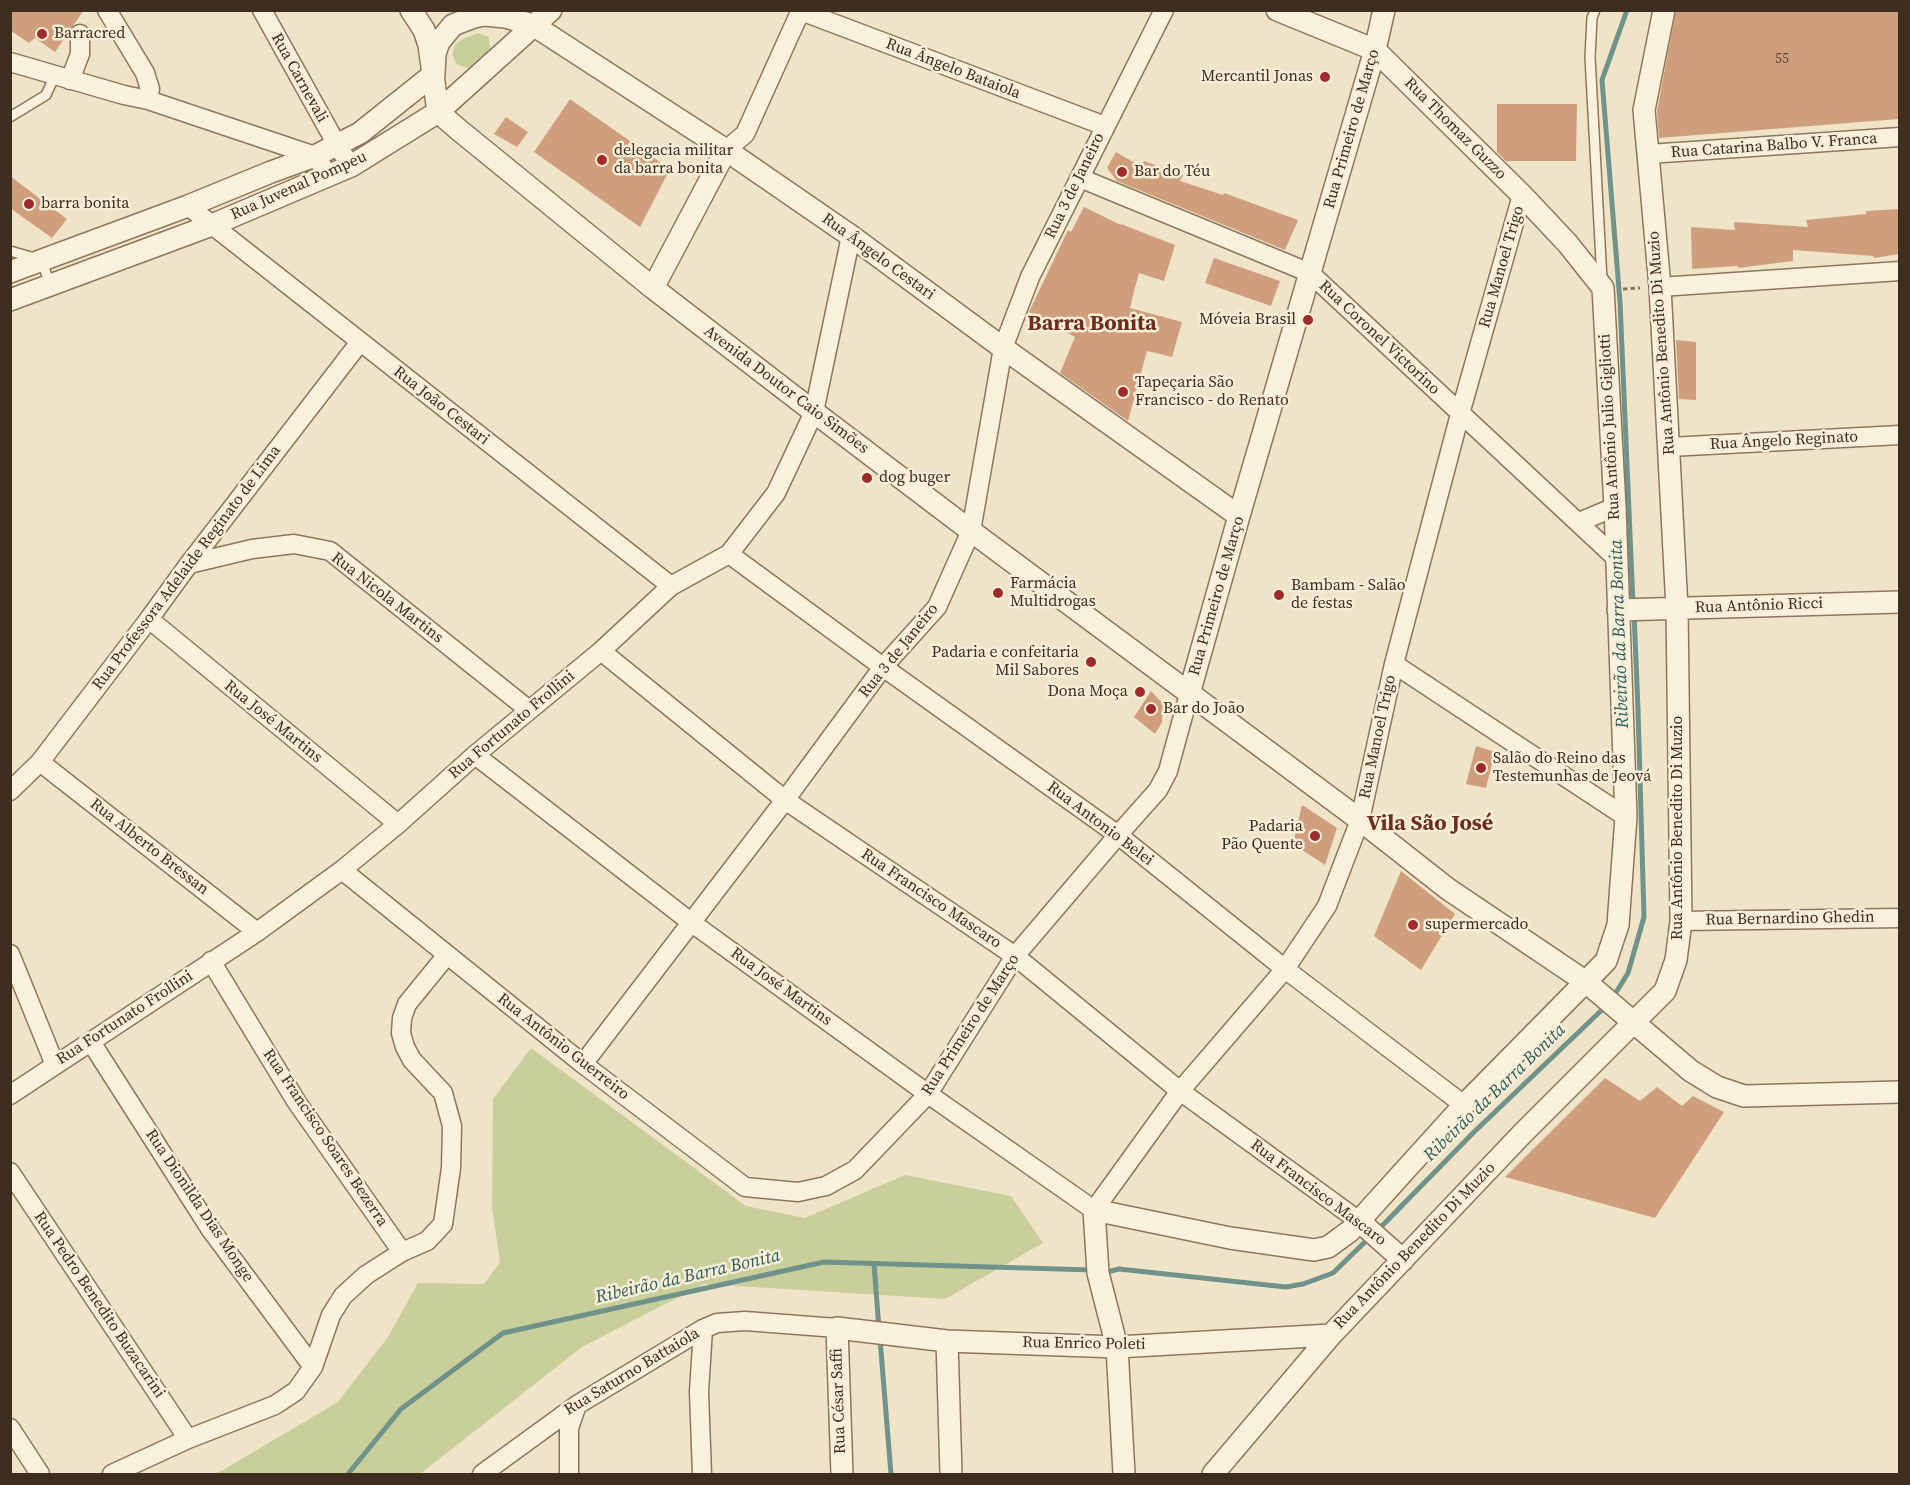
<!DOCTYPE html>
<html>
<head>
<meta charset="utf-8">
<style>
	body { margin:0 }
	#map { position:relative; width:1910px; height:1485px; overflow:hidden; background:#f0e4c8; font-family:"Source Serif 4",serif }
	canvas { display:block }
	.frame { position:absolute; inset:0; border:12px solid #3d2e20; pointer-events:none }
</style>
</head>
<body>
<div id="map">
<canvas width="1910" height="1485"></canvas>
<div class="frame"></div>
</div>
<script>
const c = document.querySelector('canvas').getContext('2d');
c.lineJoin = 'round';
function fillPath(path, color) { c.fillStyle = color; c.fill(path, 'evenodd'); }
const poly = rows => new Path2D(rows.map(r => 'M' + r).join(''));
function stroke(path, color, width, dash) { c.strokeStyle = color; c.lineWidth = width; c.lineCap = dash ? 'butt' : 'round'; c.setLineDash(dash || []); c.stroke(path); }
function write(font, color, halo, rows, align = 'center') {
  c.font = font + ' "Source Serif 4",serif'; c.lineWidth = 5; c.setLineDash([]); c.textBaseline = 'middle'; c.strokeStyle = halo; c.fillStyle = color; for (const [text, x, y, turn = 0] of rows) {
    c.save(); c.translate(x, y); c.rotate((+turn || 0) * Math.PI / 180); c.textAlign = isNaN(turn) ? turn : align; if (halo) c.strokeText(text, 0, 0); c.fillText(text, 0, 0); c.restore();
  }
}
const green = poly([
	[478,33,489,37,490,51,469,68,457,65,452,54,455,45,461,40],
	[531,1048,746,1206,805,1218,905,1175,1011,1196,1043,1243,945,1299,704,1284,582,1347,420,1474,214,1474,223,1470,338,1402,388,1337,418,1283,484,1284,500,1262,492,1207,493,1099]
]);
const stream = poly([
	[1627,10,1602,80,1620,302,1633,604],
	[1612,999,1628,973,1644,917,1638,709,1634,613],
	[1377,1231,1473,1133,1606,1006],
	[874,1264,879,1329],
	[1111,1271,1119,1269,1286,1287,1303,1284,1333,1273,1370,1237],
	[880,1339,891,1474],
	[348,1474,401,1409,503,1333,824,1262,1092,1270]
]);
const building = poly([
	[10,10,84,10,55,52,35,38,29,43,10,30],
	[1676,10,1899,10,1899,119,1659,138,1657,111],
	[570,99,670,169,640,227,534,152],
	[1497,104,1577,104,1576,161,1506,161,1497,152],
	[506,117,528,132,517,147,494,134],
	[1116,152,1142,167,1144,161,1183,175,1180,181,1223,195,1224,193,1298,220,1285,250,1117,181,1107,168],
	[10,176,67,219,52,238,10,208],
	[1084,207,1121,225,1121,224,1175,245,1164,281,1139,273,1134,291,1130,308,1182,322,1172,357,1147,351,1128,421,1060,373,1075,337,1029,312,1068,230,1071,232],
	[1899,209,1899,254,1874,258,1873,256,1793,250,1793,261,1738,268,1738,266,1692,269,1691,227,1735,230,1734,222,1808,227,1806,220,1866,214,1866,211],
	[1214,258,1280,281,1271,306,1205,283],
	[1676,340,1696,342,1696,400,1679,399],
	[1151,691,1163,704,1162,722,1155,734,1134,717],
	[1476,746,1495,752,1486,788,1466,784],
	[1302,805,1337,828,1325,865,1293,844],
	[1401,871,1455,914,1421,970,1374,936],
	[1605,1078,1640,1101,1657,1087,1682,1106,1693,1096,1724,1112,1655,1218,1505,1177]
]);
const path = poly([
	[1623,289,1640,288]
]);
const service = poly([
	[1595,10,1592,18,1590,57,1602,280],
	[10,117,46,95,55,75],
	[10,251,42,260,50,286]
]);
const minor = poly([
	[107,10,145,73,150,89,148,100],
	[262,10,337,145,351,166],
	[801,11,1105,126],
	[10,62,124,95,148,100,315,156,329,176],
	[70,80,80,54,80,34],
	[726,150,745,134,801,10],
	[1648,154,1900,137],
	[1080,178,1310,273,1616,558],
	[188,206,671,586],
	[1660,287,1900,271],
	[1669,447,1900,435],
	[1579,522,1615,507],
	[729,554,883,667,1118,835,1285,969,1464,1105],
	[189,564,252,549,294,544,330,551,529,710],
	[149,619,398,824],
	[601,651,785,800,1015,956,1180,1091,1359,1221],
	[1394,664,1626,817],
	[475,755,692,923,928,1094,1094,1210,1180,1091,1285,969,1327,906,1360,820,1394,664,1460,414,1522,195],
	[40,762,257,932],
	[10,791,40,762,149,619,189,564,360,342],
	[342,870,583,1064,745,1187,798,1192,826,1186,855,1170,928,1094,1015,956,1118,835,1158,790,1168,771,1189,694],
	[1681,921,1900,918],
	[10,954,55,1065],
	[211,961,296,1101,402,1252],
	[91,1042,211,1230,313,1367],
	[583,1064,785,800,883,667,937,607,971,531,1003,348,1030,277,1164,10],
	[10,1095,257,932,342,870,398,824,475,755,601,651,671,586,729,554,776,493,814,412,851,236],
	[10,1172,188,1439],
	[10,1428,40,1474],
	[112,1474,188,1439,275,1405,296,1391,313,1367,331,1315,343,1296,366,1275,402,1252,427,1241,443,1224,451,1168,452,1126,443,1093,412,1060,405,1047,401,1033,402,1018,407,1004,447,955],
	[482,1474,577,1405,703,1329,717,1323,745,1321,837,1328],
	[569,1474,569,1428,577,1405],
	[702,1474,699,1392,703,1329]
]);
const tertiary = poly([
	[411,10,424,30,429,45,438,112,459,130,653,288,814,412,971,531,1360,820,1448,889,1586,982,1691,1071,1717,1087,1744,1096,1900,1092],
	[495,10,505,17,533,25,726,150,851,236,1003,348,1239,516],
	[10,272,188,206,271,172,315,156,360,133,434,74,435,54,439,42,453,25,474,17,485,15,505,17,509,15],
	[653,288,726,150],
	[10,300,212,225,351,166,438,112,551,10],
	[1618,610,1900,602],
	[1189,694,1239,516,1375,50,1384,10],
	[1359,1221,1403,1260],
	[947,1341,951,1474],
	[842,1474,837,1328,947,1341,1117,1347,1331,1335],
	[1124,1474,1117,1347,1098,1273,1094,1210,1230,1238,1314,1250,1328,1247,1350,1231,1464,1105,1606,961,1618,925,1626,817,1615,507,1603,288,1568,244,1522,195,1375,50,1277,10],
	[1213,1474,1331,1335,1522,1134,1665,991,1676,960,1681,921,1677,608,1660,287,1644,110,1664,10]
]);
const markers = [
	[42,34,6,"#9e2a2b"],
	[1325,77,6,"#9e2a2b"],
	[602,160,6,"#9e2a2b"],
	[1122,172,6,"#9e2a2b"],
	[29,204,6,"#9e2a2b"],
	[1308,320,6,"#9e2a2b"],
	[1123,392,6,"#9e2a2b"],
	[867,478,6,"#9e2a2b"],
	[998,593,6,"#9e2a2b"],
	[1279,595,6,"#9e2a2b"],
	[1091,662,6,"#9e2a2b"],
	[1140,692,6,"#9e2a2b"],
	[1151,709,6,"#9e2a2b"],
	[1481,768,6,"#9e2a2b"],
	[1315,836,6,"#9e2a2b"],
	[1413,925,6,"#9e2a2b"]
];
const numberNames = [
	["55",1782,59]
];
const poiNames = [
	["Barracred",54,34],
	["Mercantil Jonas",1313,77,"right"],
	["delegacia militar",614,151],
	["da barra bonita",614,169],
	["Bar do Téu",1134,172],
	["barra bonita",41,204],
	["Móveia Brasil",1296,320,"right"],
	["Tapeçaria São",1135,383],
	["Francisco - do Renato",1135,401],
	["dog buger",879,478],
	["Farmácia",1010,584],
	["Multidrogas",1010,602],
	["Bambam - Salão",1291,586],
	["de festas",1291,604],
	["Padaria e confeitaria",1079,653,"right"],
	["Mil Sabores",1079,671,"right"],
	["Dona Moça",1128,692,"right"],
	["Bar do João",1163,709],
	["Salão do Reino das",1493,759],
	["Testemunhas de Jeová",1493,777],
	["Padaria",1303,827,"right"],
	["Pão Quente",1303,845,"right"],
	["supermercado",1425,925]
];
const streetNames = [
	["Rua Ângelo Bataiola",953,69,21],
	["Rua Carnevali",299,78,61],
	["Rua Primeiro de Março",1352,129,-74],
	["Rua Thomaz Guzzo",1455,129,45],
	["Rua Catarina Balbo V. Franca",1774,146,-4],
	["Rua Juvenal Pompeu",299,186,-24],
	["Rua 3 de Janeiro",1075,186,-64],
	["Rua Ângelo Cestari",878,257,36],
	["Rua Manoel Trigo",1502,267,-74],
	["Rua Coronel Victorino",1379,338,43],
	["Rua Antônio Benedito Di Muzio",1662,343,-94],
	["Avenida Doutor Caio Simões",786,390,37],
	["Rua João Cestari",441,406,38],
	["Rua Antônio Julio Gigliotti",1610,427,-93],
	["Rua Ângelo Reginato",1784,441,-3],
	["Rua Professora Adelaide Reginato de Lima",187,568,-53],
	["Rua Primeiro de Março",1217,596,-74],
	["Rua Nicola Martins",387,598,38],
	["Rua Antônio Ricci",1759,606,-2],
	["Rua 3 de Janeiro",899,651,-51],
	["Rua José Martins",273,722,39],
	["Rua Fortunato Frollini",512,725,-40],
	["Rua Manoel Trigo",1378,737,-78],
	["Rua Antonio Belei",1100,824,37],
	["Rua Antônio Benedito Di Muzio",1678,828,-90],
	["Rua Alberto Bressan",149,847,38],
	["Rua Francisco Mascaro",931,899,34],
	["Rua Bernardino Ghedin",1790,919,-1],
	["Rua José Martins",781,987,36],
	["Rua Fortunato Frollini",125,1018,-33],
	["Rua Primeiro de Março",971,1025,-57],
	["Rua Antônio Guerreiro",563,1047,38],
	["Rua Francisco Soares Bezerra",325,1138,56],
	["Rua Francisco Mascaro",1318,1193,37],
	["Rua Dionilda Dias Monge",199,1206,56],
	["Rua Antônio Benedito Di Muzio",1415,1246,-46],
	["Rua Pedro Benedito Buzacarini",99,1305,56],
	["Rua Enrico Poleti",1084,1344,1],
	["Rua Saturno Battaiola",632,1372,-31],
	["Rua César Saffi",839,1401,-92]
];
const waterNames = [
	["Ribeirão da Barra Bonita",1620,634,-92],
	["Ribeirão da Barra Bonita",1495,1093,-44],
	["Ribeirão da Barra Bonita",688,1277,-13]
];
const districtNames = [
	["Barra Bonita",1092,324],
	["Vila São José",1430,824]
];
fillPath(green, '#c9cf9b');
stroke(stream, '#6f938a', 5);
fillPath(building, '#cf9f7d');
stroke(service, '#8d765c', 12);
stroke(minor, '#8d765c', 21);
stroke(tertiary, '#8d765c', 24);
stroke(path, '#8d765c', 3, [4.5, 3]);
stroke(service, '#faf1dc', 9);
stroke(minor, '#faf1dc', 18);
stroke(tertiary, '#faf1dc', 21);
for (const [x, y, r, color] of markers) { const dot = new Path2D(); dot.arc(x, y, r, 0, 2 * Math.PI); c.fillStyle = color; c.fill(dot); stroke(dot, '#f7eed8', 2); }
write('14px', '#624a37', null, numberNames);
write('16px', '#3d2e20', '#f7eed8', poiNames, 'left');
write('16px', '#3d2e20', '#f7eed8', streetNames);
write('italic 18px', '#2f5d5a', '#f7eed8', waterNames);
write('bold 22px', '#6b2e1e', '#f7eed8', districtNames);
</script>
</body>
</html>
